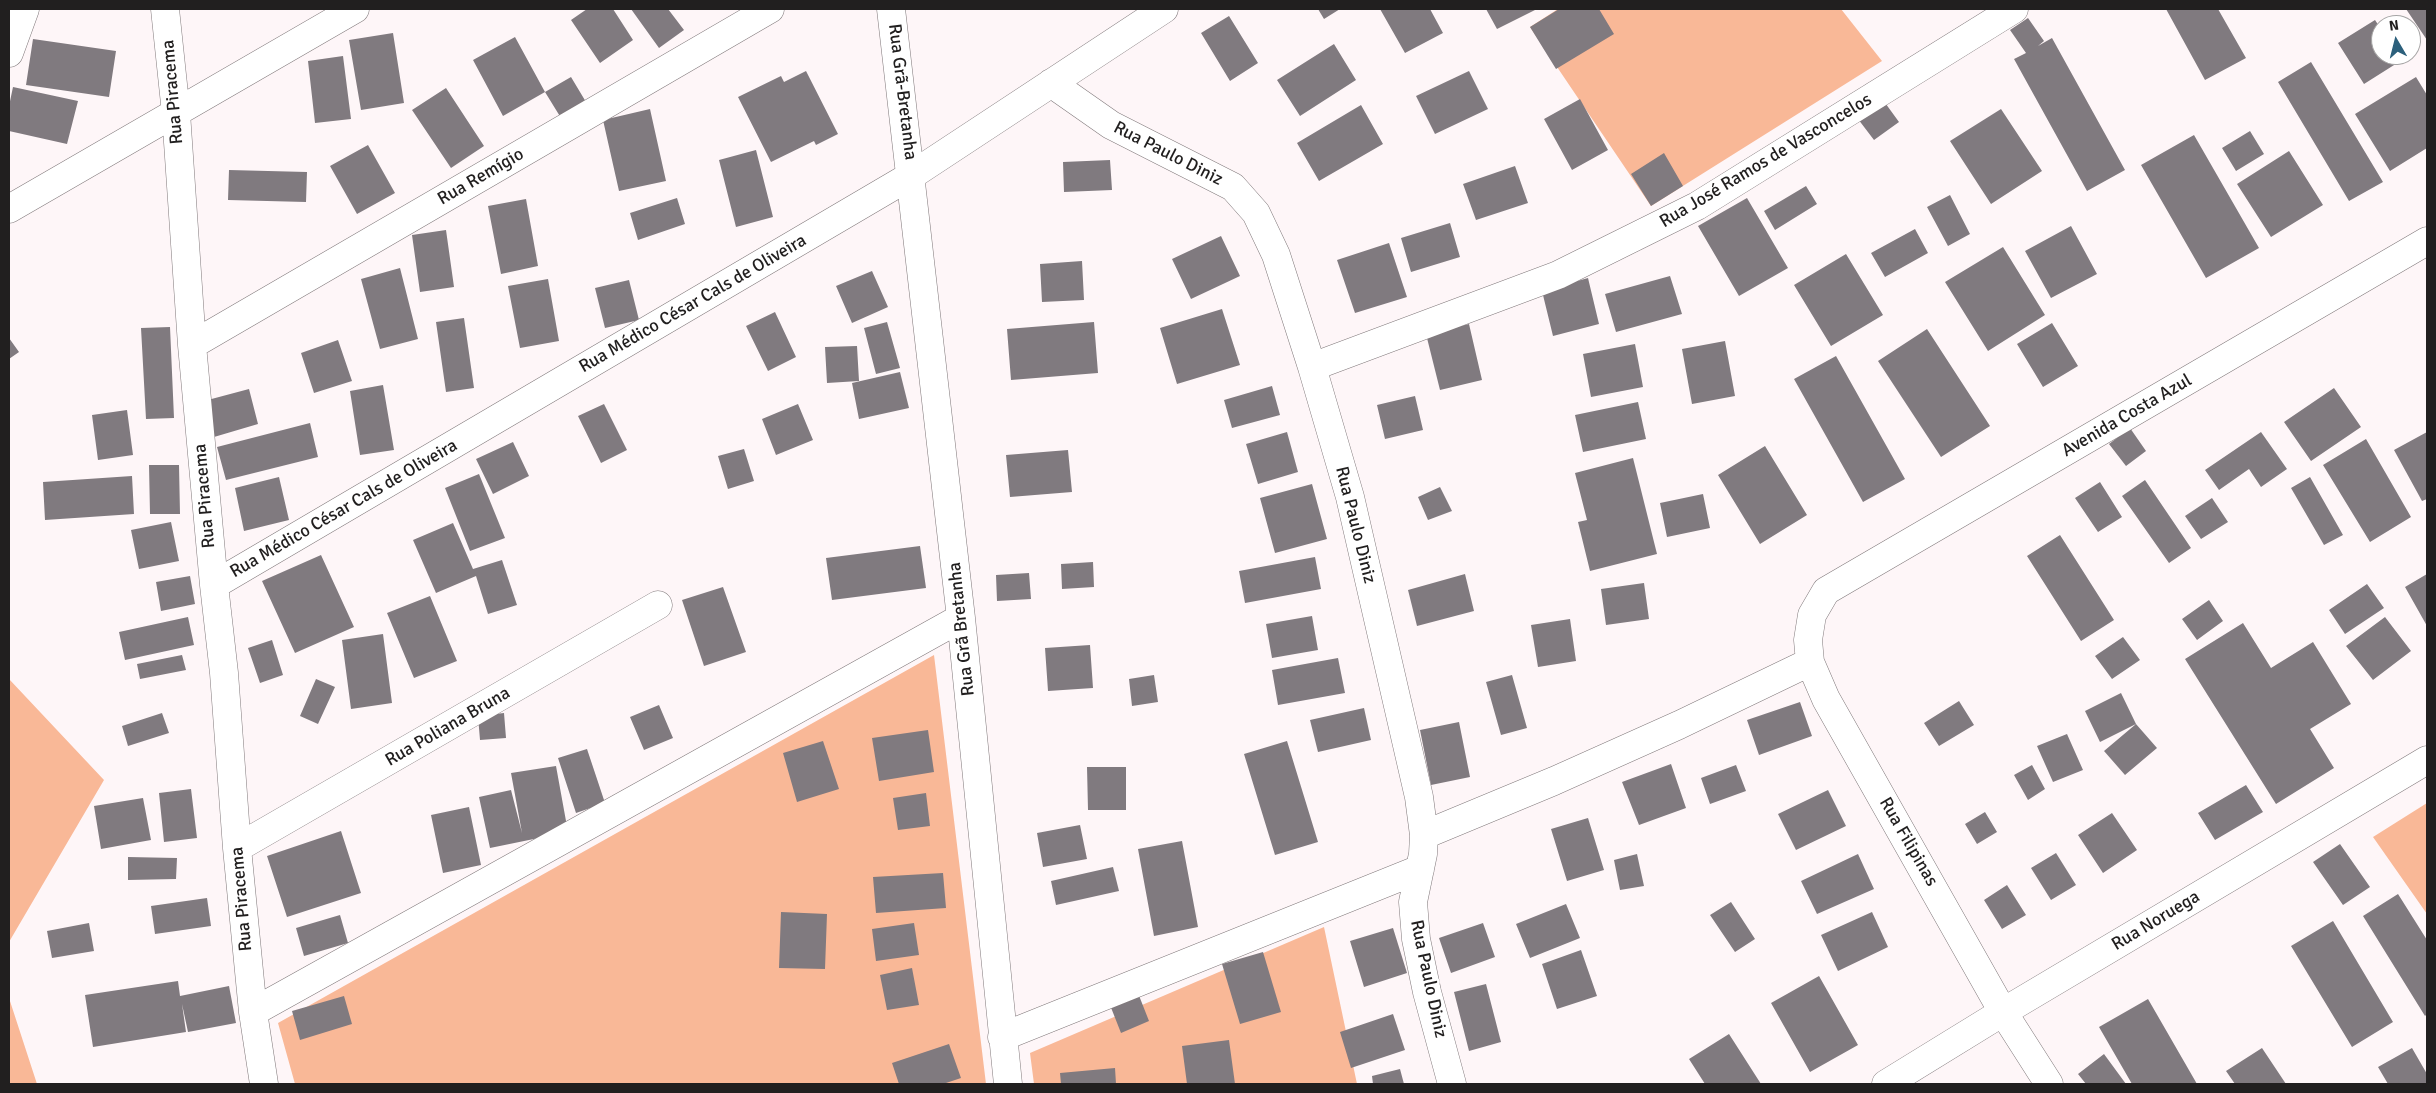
<!DOCTYPE html>
<html>
<head>
<meta charset="utf-8">
<style>
	body { margin:0 }
	#map { position:relative; width:2436px; height:1093px; overflow:hidden; background:#fef6f8; font-family:Signika,sans-serif }
	canvas { display:block }
	.frame { position:absolute; inset:0; border:10px solid #211f1f; pointer-events:none }
	.north { position:absolute; left:2371px; top:15px; width:50px; height:50px; box-sizing:border-box; background:#fff; border:1px solid #a6a5a5; border-radius:50%; rotate:352deg; font-size:14px; font-weight:700; line-height:20px; text-align:center; color:#211f1f }
	.north::after { content:''; display:block; margin:auto; width:18px; height:22px; background:#2c607c; clip-path:polygon(50% 0,100% 100%,50% 72%,0 100%) }
</style>
</head>
<body>
<div id="map">
<canvas width="2436" height="1093"></canvas>
<div class="frame"></div>
<div class="north">N</div>
</div>
<script>
const c = document.querySelector('canvas').getContext('2d');
c.lineJoin = 'round';
function fillPath(path, color) { c.fillStyle = color; c.fill(path, 'evenodd'); }
const poly = rows => new Path2D(rows.map(r => 'M' + r).join(''));
function stroke(path, color, width, dash) { c.strokeStyle = color; c.lineWidth = width; c.lineCap = dash ? 'butt' : 'round'; c.setLineDash(dash || []); c.stroke(path); }
function write(font, color, halo, rows, align = 'center') {
  c.font = font + ' Signika,sans-serif'; c.lineWidth = 5; c.setLineDash([]); c.textBaseline = 'middle'; c.strokeStyle = halo; c.fillStyle = color; for (const [text, x, y, turn = 0] of rows) {
    c.save(); c.translate(x, y); c.rotate((+turn || 0) * Math.PI / 180); c.textAlign = isNaN(turn) ? turn : align; if (halo) c.strokeText(text, 0, 0); c.fillText(text, 0, 0); c.restore();
  }
}
const green = poly([
	[1558,9,1841,9,1882,61,1651,206,1530,27],
	[934,655,986,1084,295,1084,278,1023],
	[9,679,104,780,9,942],
	[2427,803,2427,914,2373,837],
	[1324,927,1357,1084,1034,1084,1030,1053],
	[9,998,37,1084,9,1084]
]);
const building = poly([
	[587,9,613,9,633,40,600,63,571,20],
	[631,9,668,9,684,30,659,48],
	[1318,9,1340,9,1324,19],
	[1380,9,1430,9,1443,33,1405,53],
	[1486,9,1537,9,1497,29],
	[1559,9,1599,9,1614,34,1556,69,1530,27],
	[2166,9,2218,9,2246,58,2205,80],
	[2406,9,2427,9,2427,40],
	[1229,16,1258,63,1230,81,1201,33],
	[2028,18,2044,41,2038,46,2052,38,2125,170,2087,191,2014,59,2026,53,2010,30],
	[2375,20,2381,29,2381,55,2398,55,2402,60,2364,84,2338,43],
	[393,33,404,103,361,110,349,40],
	[515,37,545,92,503,116,473,60],
	[33,39,116,51,109,97,26,85],
	[1334,44,1356,80,1300,116,1277,80],
	[343,56,351,119,315,123,308,61],
	[2311,62,2383,182,2349,201,2278,82],
	[806,71,838,134,816,145,814,141,771,162,738,97,781,76,784,82],
	[1469,71,1488,109,1435,134,1416,96],
	[571,77,586,102,561,118,545,92],
	[2416,77,2427,95,2427,148,2390,171,2355,114],
	[13,87,78,101,67,144,9,131,9,106],
	[446,88,484,146,451,168,412,110],
	[1580,99,1608,150,1572,170,1544,119],
	[1883,100,1899,122,1874,140,1858,119],
	[1361,105,1383,144,1319,181,1297,143],
	[650,109,666,181,619,191,603,120],
	[2001,109,2042,171,1991,204,1950,141],
	[2250,131,2264,154,2236,171,2222,148],
	[2194,135,2259,248,2206,278,2141,165],
	[368,145,395,193,357,214,330,166],
	[756,150,773,217,736,227,719,160],
	[2289,151,2323,205,2271,237,2237,184],
	[1664,153,1683,186,1651,206,1631,174],
	[1110,160,1112,190,1064,192,1063,162],
	[1515,166,1528,203,1476,220,1463,184],
	[229,170,307,172,306,202,228,200],
	[1806,186,1817,204,1775,230,1764,211],
	[1950,195,1970,234,1948,246,1927,207],
	[677,198,685,224,638,240,630,213],
	[1747,198,1788,268,1739,296,1698,226],
	[526,199,538,266,501,274,488,206],
	[1450,223,1460,257,1411,272,1401,238],
	[2071,226,2097,274,2051,298,2025,251],
	[1915,229,1928,253,1885,277,1871,253],
	[446,230,454,287,420,292,412,235],
	[1221,236,1240,276,1191,299,1172,259],
	[1389,243,1407,297,1355,313,1337,260],
	[2003,247,2045,315,1988,351,1945,282],
	[1846,254,1883,315,1831,346,1794,285],
	[1082,261,1084,300,1042,302,1040,264],
	[400,268,418,339,380,349,361,279],
	[872,271,888,307,852,323,836,286],
	[1670,276,1682,314,1616,332,1605,294],
	[1588,278,1599,324,1553,336,1542,291],
	[548,279,559,341,520,348,508,286],
	[629,280,639,320,605,328,595,288],
	[1222,309,1240,365,1177,384,1160,328],
	[775,312,796,357,768,371,746,326],
	[464,318,474,388,446,392,436,322],
	[887,322,900,368,876,374,864,328],
	[1094,322,1098,373,1011,380,1007,329],
	[2052,323,2078,366,2043,387,2017,344],
	[1469,324,1482,380,1440,390,1426,334],
	[170,327,174,418,146,419,141,328],
	[1927,329,1990,426,1941,457,1878,361],
	[9,338,19,352,9,359],
	[338,340,352,381,314,393,301,353],
	[1725,341,1735,396,1692,404,1682,349],
	[1635,344,1643,387,1591,397,1583,354],
	[857,346,859,381,827,383,825,347],
	[1836,356,1905,479,1863,502,1794,379],
	[900,372,909,408,859,419,852,383],
	[383,385,394,450,360,455,350,391],
	[1272,386,1280,415,1232,428,1224,400],
	[2334,388,2361,427,2311,461,2284,422],
	[249,389,258,424,214,437,204,401],
	[1415,396,1423,430,1385,439,1377,405],
	[1638,402,1646,439,1583,452,1575,415],
	[604,404,627,450,601,463,578,416],
	[798,404,813,440,776,455,762,419],
	[127,410,133,455,98,460,92,415],
	[310,423,318,457,226,480,217,447],
	[2130,428,2146,451,2126,466,2109,444],
	[1287,432,1298,472,1258,484,1246,444],
	[2261,432,2287,469,2261,487,2249,469,2219,490,2205,470],
	[2427,432,2427,499,2422,501,2394,450],
	[2366,439,2411,517,2370,542,2323,465],
	[513,442,529,476,493,494,476,459],
	[1765,446,1807,515,1760,544,1718,475],
	[744,449,754,481,728,489,718,456],
	[1068,450,1072,492,1010,497,1006,455],
	[1633,458,1657,554,1590,571,1578,522,1587,520,1575,473],
	[149,465,179,465,180,514,150,514],
	[479,474,505,538,470,551,445,488],
	[132,476,134,514,45,520,43,482],
	[279,477,289,520,244,531,235,488],
	[2310,477,2343,535,2324,545,2291,488],
	[2145,480,2191,548,2169,563,2122,496],
	[2100,482,2122,517,2098,532,2075,498],
	[1312,484,1327,539,1275,553,1260,498],
	[1440,487,1452,511,1428,520,1418,497],
	[1703,494,1710,528,1667,537,1660,503],
	[2212,498,2228,522,2201,539,2185,516],
	[171,522,179,561,139,569,131,530],
	[453,523,473,569,502,560,517,605,488,614,476,576,436,593,413,540],
	[2060,535,2114,620,2081,641,2027,556],
	[920,546,926,588,832,600,826,558],
	[321,555,354,627,295,653,262,581],
	[1315,557,1321,589,1245,603,1239,571],
	[1093,562,1094,587,1062,589,1061,564],
	[1029,573,1031,599,997,601,996,575],
	[1465,574,1474,611,1417,626,1408,590],
	[2427,574,2427,626,2405,587],
	[190,576,195,604,161,611,156,582],
	[1644,583,1649,619,1606,625,1601,589],
	[2367,584,2384,608,2345,634,2329,610],
	[723,587,746,652,704,666,682,600],
	[430,596,457,661,414,678,387,613],
	[2209,600,2223,621,2197,640,2182,619],
	[1312,616,1318,650,1272,658,1266,624],
	[188,617,194,645,125,660,119,632],
	[2385,617,2411,651,2373,680,2346,646],
	[1570,619,1576,661,1538,667,1531,625],
	[2243,623,2271,668,2313,642,2351,704,2310,729,2334,768,2276,804,2185,659],
	[383,634,392,703,351,709,342,640],
	[2123,637,2140,660,2112,679,2095,656],
	[272,640,283,675,260,683,248,648],
	[1090,645,1093,688,1048,691,1045,648],
	[182,655,186,670,140,679,137,664],
	[1338,658,1345,693,1278,705,1272,670],
	[1154,675,1158,702,1132,706,1129,679],
	[1512,675,1527,728,1501,735,1486,682],
	[316,679,335,687,318,724,300,716],
	[2121,693,2136,724,2100,742,2085,711],
	[1959,701,1974,725,1939,746,1924,723],
	[1800,702,1812,736,1759,755,1747,720],
	[659,705,673,738,644,750,630,717],
	[1364,708,1371,740,1318,752,1310,720],
	[162,713,169,733,128,746,122,726],
	[504,713,506,738,480,740,478,716],
	[1459,722,1470,777,1431,785,1420,730],
	[2136,724,2157,748,2125,775,2104,751],
	[928,730,934,772,879,781,872,738],
	[2067,734,2083,770,2053,782,2037,746],
	[823,741,839,789,797,802,783,753],
	[1287,741,1318,842,1275,855,1244,754],
	[587,749,605,803,576,813,558,758],
	[1671,764,1686,808,1639,825,1622,782],
	[1736,765,1746,791,1710,804,1701,778],
	[2032,765,2045,789,2028,800,2014,775],
	[556,766,568,832,490,848,479,797,511,790,522,833,511,773],
	[1087,767,1126,767,1126,810,1088,810],
	[2246,785,2263,812,2215,840,2198,813],
	[191,789,197,838,164,842,159,793],
	[1828,790,1846,826,1796,850,1778,814],
	[926,793,930,826,898,830,893,798],
	[143,798,151,840,101,849,94,806],
	[469,807,481,865,443,873,431,815],
	[1985,812,1997,832,1977,844,1965,824],
	[2112,813,2137,850,2103,873,2078,835],
	[1588,818,1604,870,1567,881,1551,829],
	[1080,825,1087,859,1043,867,1037,833],
	[341,831,361,893,287,917,267,856],
	[1182,841,1198,927,1154,936,1138,849],
	[2340,844,2370,887,2343,905,2313,862],
	[2056,853,2076,885,2051,900,2031,868],
	[1637,854,1644,886,1620,890,1614,860],
	[1858,854,1874,889,1817,914,1801,881],
	[128,857,177,858,176,879,128,880],
	[1113,867,1119,891,1056,905,1051,881],
	[943,873,946,908,876,913,873,877],
	[2007,885,2026,915,2002,929,1984,900],
	[2398,894,2427,940,2427,1014,2425,1016,2363,916],
	[207,898,211,926,155,934,151,906],
	[1731,902,1755,939,1735,952,1710,915],
	[1566,904,1580,938,1530,958,1516,924],
	[781,912,827,914,825,969,779,968],
	[1872,912,1888,947,1838,971,1821,935],
	[340,915,348,943,304,956,296,928],
	[2333,921,2393,1022,2352,1047,2291,946],
	[89,923,94,951,52,958,47,931],
	[914,923,919,955,876,961,872,929],
	[1483,923,1495,957,1451,973,1439,938],
	[1393,928,1407,973,1364,987,1350,941],
	[1581,950,1597,996,1557,1009,1542,964],
	[1263,952,1281,1012,1240,1024,1222,964],
	[912,968,919,1005,887,1010,880,975],
	[1819,976,1858,1045,1810,1072,1771,1003],
	[178,981,180,996,229,986,236,1023,188,1032,182,1004,186,1032,93,1047,85,995],
	[1486,984,1501,1042,1469,1051,1454,992],
	[1138,993,1149,1021,1121,1033,1110,1005],
	[344,996,352,1024,300,1040,292,1011],
	[2148,999,2197,1084,2132,1084,2099,1027],
	[1393,1014,1405,1050,1351,1068,1340,1032],
	[1729,1034,1761,1084,1705,1084,1689,1059],
	[1229,1040,1235,1084,1187,1084,1182,1046],
	[949,1044,961,1078,943,1084,899,1084,892,1063],
	[2262,1048,2286,1084,2235,1084,2226,1071],
	[2412,1048,2427,1074,2427,1084,2388,1084,2378,1067],
	[2104,1054,2126,1084,2086,1084,2078,1074],
	[1115,1068,1116,1084,1061,1084,1060,1073],
	[1400,1069,1404,1084,1373,1084,1372,1076]
]);
const street = poly([
	[165,9,176,113,192,345,214,585,224,673,237,848,253,1012,264,1084],
	[891,9,961,618,1008,1084],
	[9,53,25,9],
	[1051,83,1111,125,1233,187,1256,213,1276,255,1312,367,1350,497,1419,797,1424,835,1423,854,1413,902,1416,939,1427,992,1452,1084],
	[9,209,355,9],
	[192,345,770,9],
	[1312,367,1558,275,1697,206,2014,9],
	[214,585,912,175,1164,9],
	[1424,835,1554,781,1679,725,1810,662],
	[237,848,658,605],
	[253,1012,961,618],
	[1002,1037,1420,869],
	[1886,1084,2003,1012,2427,760],
	[2049,1084,2003,1012,1826,699,1810,662,1808,640,1812,615,1826,591,2427,241]
]);
const streetNames = [
	["Rua Piracema",173,92,-95],
	["Rua Grã-Bretanha",902,92,83],
	["Rua Paulo Diniz",1168,154,27],
	["Rua José Ramos de Vasconcelos",1766,161,-31],
	["Rua Remígio",481,177,-30],
	["Rua Médico César Cals de Oliveira",693,304,-30],
	["Avenida Costa Azul",2127,416,-30],
	["Rua Piracema",205,496,-95],
	["Rua Médico César Cals de Oliveira",344,509,-30],
	["Rua Paulo Diniz",1355,525,76],
	["Rua Grã Bretanha",962,629,-96],
	["Rua Poliana Bruna",448,727,-30],
	["Rua Filipinas",1908,842,60],
	["Rua Piracema",242,899,-95],
	["Rua Noruega",2156,921,-31],
	["Rua Paulo Diniz",1428,979,78]
];
fillPath(green, '#f9b897');
fillPath(building, '#807a7f');
stroke(street, '#80797b', 29);
stroke(street, '#fff', 28);
write('18px', '#211f1f', '#fff', streetNames);
</script>
</body>
</html>
